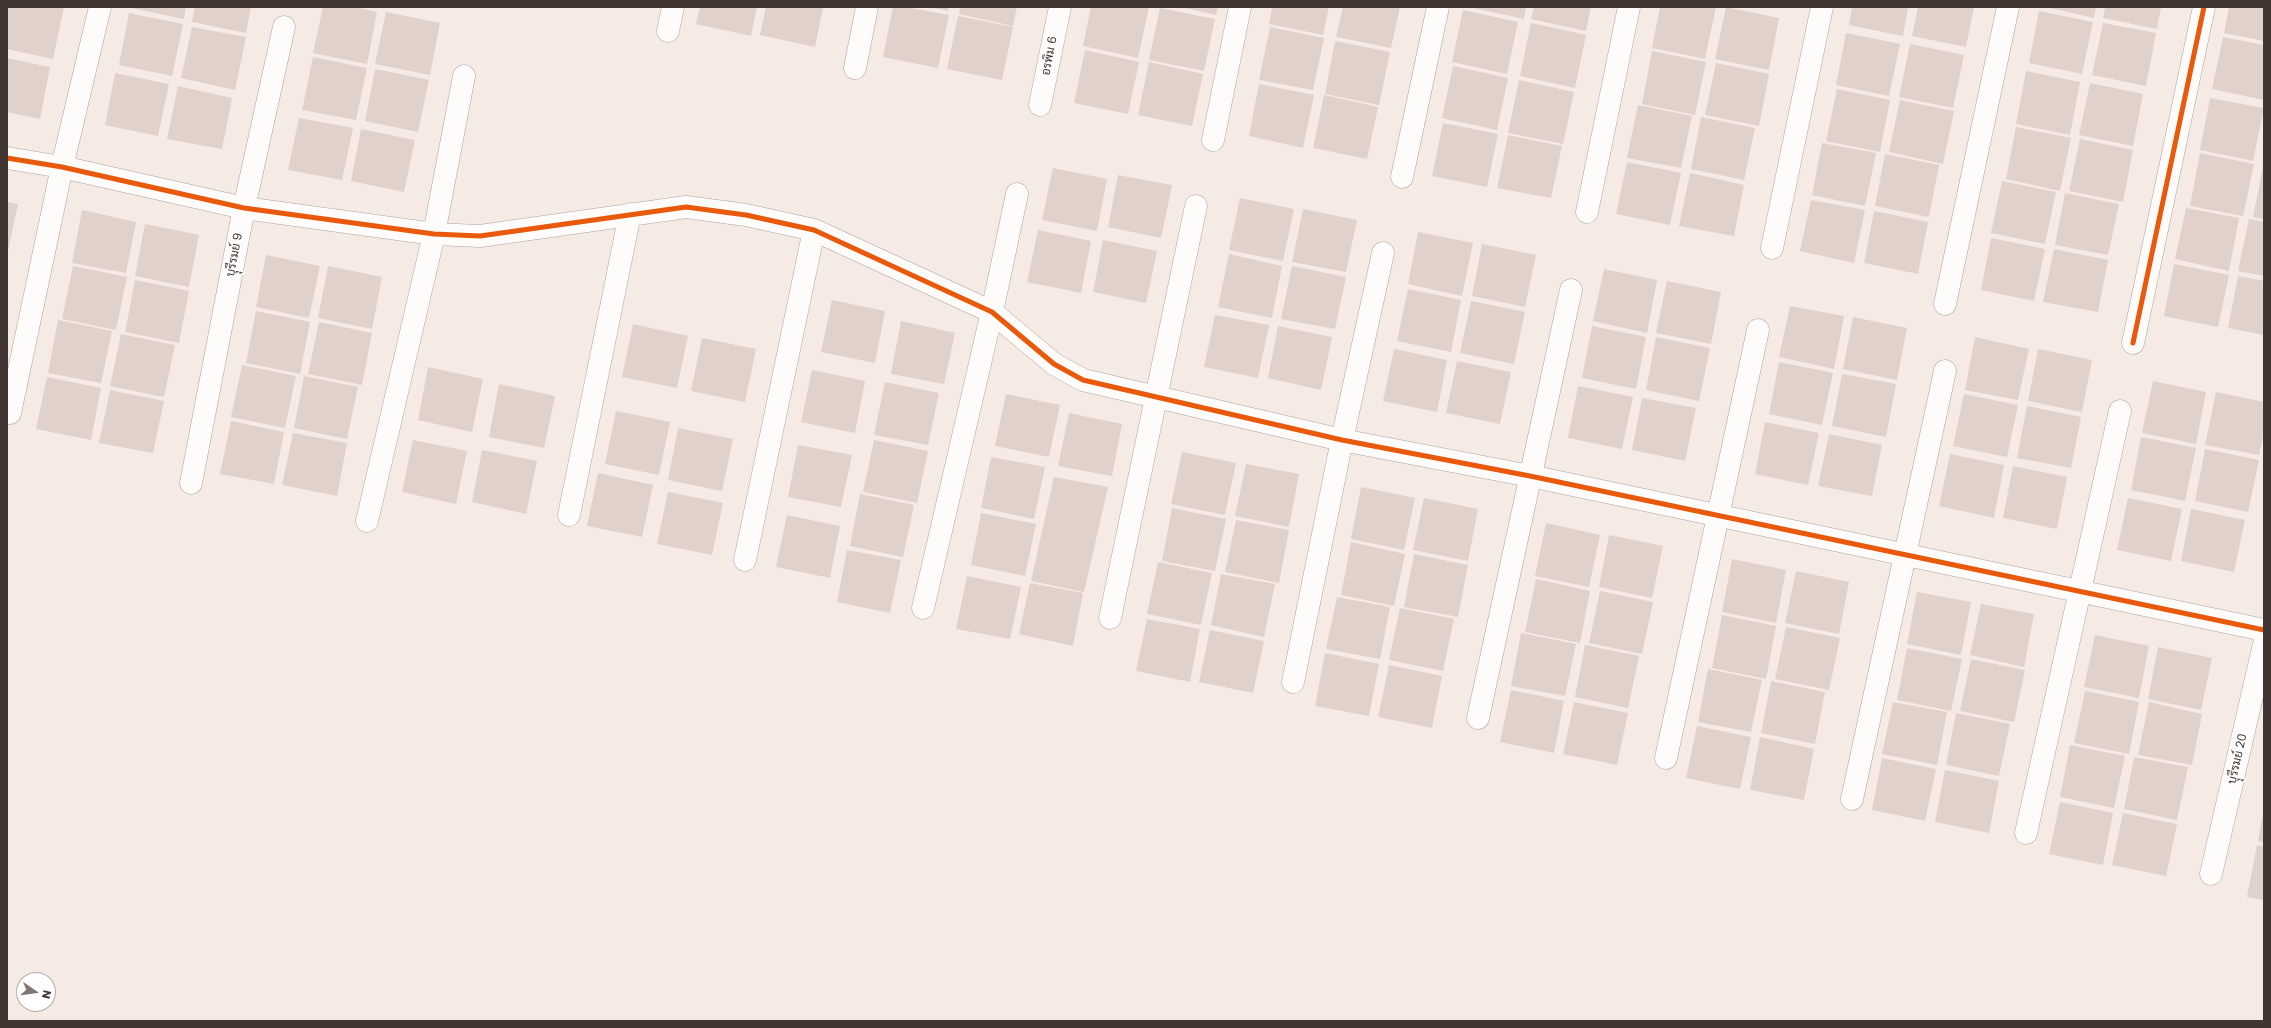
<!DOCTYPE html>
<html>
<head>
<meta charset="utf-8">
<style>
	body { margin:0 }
	#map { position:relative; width:2271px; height:1028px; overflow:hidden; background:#f6eae5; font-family:Poppins,sans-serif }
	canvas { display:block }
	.frame { position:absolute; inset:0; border:8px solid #413632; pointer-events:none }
	.north { position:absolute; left:16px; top:972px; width:40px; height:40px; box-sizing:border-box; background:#fff; border:1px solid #b3afad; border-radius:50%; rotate:103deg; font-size:11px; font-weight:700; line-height:16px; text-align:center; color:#413632 }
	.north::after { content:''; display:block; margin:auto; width:14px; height:18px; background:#807571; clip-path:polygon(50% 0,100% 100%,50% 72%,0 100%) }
</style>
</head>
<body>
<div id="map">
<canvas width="2271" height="1028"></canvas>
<div class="frame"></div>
<div class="north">N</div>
</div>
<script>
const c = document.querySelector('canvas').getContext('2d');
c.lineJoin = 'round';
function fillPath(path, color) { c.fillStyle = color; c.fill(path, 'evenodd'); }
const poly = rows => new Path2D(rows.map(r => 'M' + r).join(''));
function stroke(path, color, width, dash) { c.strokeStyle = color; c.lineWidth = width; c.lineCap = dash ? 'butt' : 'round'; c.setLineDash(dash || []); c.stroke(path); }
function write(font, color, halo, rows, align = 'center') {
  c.font = font + ' Poppins,Sarabun,sans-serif'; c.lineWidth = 3.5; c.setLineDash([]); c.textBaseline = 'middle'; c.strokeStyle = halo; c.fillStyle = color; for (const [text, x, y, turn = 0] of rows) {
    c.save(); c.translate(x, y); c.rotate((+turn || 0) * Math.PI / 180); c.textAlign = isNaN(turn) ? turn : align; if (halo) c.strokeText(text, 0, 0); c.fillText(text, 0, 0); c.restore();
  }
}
const building = poly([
	[8,7,64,7,53,59,7,49],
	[127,7,186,7,184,19],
	[195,7,251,7,246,33,192,22],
	[323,7,355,7,377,12,367,64,313,53],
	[700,7,757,7,751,36,696,24],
	[766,7,823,7,815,47,760,35],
	[893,7,906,7,949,15,938,68,883,57],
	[930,7,949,7,948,11],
	[960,7,1017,7,1013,26,959,14],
	[1091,7,1149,7,1138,58,1083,46],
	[1180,7,1218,7,1216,15],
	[1272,7,1329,7,1323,35,1269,24],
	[1343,7,1400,7,1391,48,1336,37],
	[1470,7,1526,7,1524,19],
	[1534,7,1591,7,1586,31,1531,19],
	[1660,7,1716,7,1705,59,1652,48],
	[1726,7,1779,18,1769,70,1715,59],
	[1852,7,1908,7,1903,36,1849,25],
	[1918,7,1974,7,1966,47,1912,36],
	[2046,7,2096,7,2094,18],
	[2105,7,2161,7,2157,29,2103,18],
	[2229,7,2264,7,2264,41,2224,33],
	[1160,8,1215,19,1204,71,1149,60],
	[1463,10,1518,22,1507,74,1452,62],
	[2039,11,2093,22,2082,74,2029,63],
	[386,12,440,23,430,75,375,64],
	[129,13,183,24,172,76,119,65],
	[958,16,1013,27,1002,80,947,69],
	[1531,23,1586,35,1575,88,1520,76],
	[2103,23,2156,33,2146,86,2092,75],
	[192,27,246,37,235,90,181,78],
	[1270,27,1324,38,1313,90,1259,80],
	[1846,33,1900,44,1889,96,1836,85],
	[2223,37,2264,45,2264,100,2212,89],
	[1335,41,1390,52,1379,105,1325,94],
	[1910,44,1964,55,1953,108,1899,97],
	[1085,50,1139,62,1128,114,1074,103],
	[1652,51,1706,62,1695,115,1642,104],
	[313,57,367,68,356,120,302,110],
	[7,58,50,67,40,119,7,112],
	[1149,62,1203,74,1192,126,1138,115],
	[1716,63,1769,74,1759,126,1705,115],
	[1453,66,1508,78,1497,130,1442,118],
	[375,69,429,80,418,132,365,121],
	[2026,71,2080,82,2070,135,2016,124],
	[115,73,169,84,158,136,105,125],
	[1519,80,1574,92,1563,144,1508,133],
	[2090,83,2143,94,2133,146,2079,135],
	[1259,84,1314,95,1303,148,1249,136],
	[178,86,232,98,222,149,167,139],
	[1837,89,1890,100,1880,152,1826,141],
	[1324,95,1378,107,1367,159,1313,148],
	[2210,98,2264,108,2253,161,2200,150],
	[1900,100,1954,111,1943,164,1889,152],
	[1638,105,1692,116,1681,168,1627,158],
	[1701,117,1755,128,1744,180,1691,169],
	[299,118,353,128,342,180,288,170],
	[1443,123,1498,134,1487,187,1432,176],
	[2016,127,2071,138,2060,191,2006,179],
	[361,129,415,140,404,192,351,181],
	[1508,135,1562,146,1551,198,1497,188],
	[2080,139,2133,150,2123,202,2069,191],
	[1822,143,1876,153,1865,206,1812,195],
	[2200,153,2254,164,2243,216,2190,206],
	[1885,154,1939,165,1929,217,1875,206],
	[1627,162,1681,173,1670,225,1616,214],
	[2263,166,2264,166,2264,219,2253,217],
	[1053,168,1107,179,1097,231,1042,220],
	[1690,173,1744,185,1734,236,1679,226],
	[1118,175,1172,185,1161,238,1108,227],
	[2002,181,2056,192,2045,244,1991,233],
	[2065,193,2119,204,2108,255,2055,245],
	[1240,198,1294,209,1283,261,1229,250],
	[1811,200,1865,210,1854,263,1800,251],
	[7,202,18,204,8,251,7,251],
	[2186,208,2239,218,2229,271,2175,259],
	[1303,209,1357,220,1346,272,1292,262],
	[82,210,136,222,126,273,72,263],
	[1874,211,1928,222,1918,274,1864,263],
	[2249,219,2264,222,2264,276,2238,271],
	[145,224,199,235,189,287,135,276],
	[1038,230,1091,241,1081,293,1027,282],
	[1418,232,1473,243,1462,296,1408,284],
	[1991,238,2045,249,2034,301,1981,290],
	[1103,240,1157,251,1146,303,1093,292],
	[1482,244,1536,255,1525,307,1472,296],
	[2054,249,2108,260,2098,312,2043,302],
	[1229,254,1282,266,1272,318,1218,307],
	[266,255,320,266,309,318,256,307],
	[2174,264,2229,275,2218,327,2164,316],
	[73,266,127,277,116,330,62,319],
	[328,266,382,277,372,329,318,318],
	[1292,266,1346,277,1335,329,1281,319],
	[1604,269,1657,280,1647,333,1593,321],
	[2238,276,2264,281,2264,335,2228,328],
	[135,280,189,291,179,343,125,332],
	[1667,281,1721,292,1711,344,1656,333],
	[1408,289,1461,300,1451,352,1397,341],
	[832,300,885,311,875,363,821,352],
	[1471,301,1525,312,1514,364,1460,353],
	[1790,306,1844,316,1834,369,1779,357],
	[256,311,310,322,300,374,246,363],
	[1215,315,1269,325,1258,378,1204,367],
	[1853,317,1907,328,1897,380,1843,369],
	[58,320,112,331,101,383,48,373],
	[901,321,955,333,944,384,891,374],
	[319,322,372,333,362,385,308,374],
	[633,324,688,336,677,388,622,377],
	[1278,326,1332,337,1321,390,1268,378],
	[1592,326,1646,337,1636,389,1582,378],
	[121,334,175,345,164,397,110,386],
	[1656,337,1710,348,1699,401,1646,390],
	[1975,337,2029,349,2018,400,1965,390],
	[702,338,756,349,745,402,691,391],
	[1394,349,1447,360,1437,412,1383,401],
	[2038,349,2092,360,2082,412,2028,401],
	[1457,361,1511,372,1500,424,1446,413],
	[1779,362,1833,373,1822,425,1769,414],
	[242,365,296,376,285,428,231,417],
	[428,367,483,379,472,432,418,420],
	[812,370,865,381,855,433,801,422],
	[1842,374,1896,384,1886,437,1832,426],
	[304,376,358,387,347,439,294,428],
	[47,377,101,388,91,440,36,429],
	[2153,381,2206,392,2196,444,2142,433],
	[885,382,939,393,928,445,874,435],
	[499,384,555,396,544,448,489,437],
	[1578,386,1633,397,1622,449,1568,438],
	[110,390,164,401,153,453,99,443],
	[2216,392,2264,402,2264,432,2259,455,2205,445],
	[1006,394,1060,405,1049,457,995,446],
	[1964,394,2018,405,2007,457,1953,446],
	[1642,398,1696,408,1685,461,1632,450],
	[2027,406,2081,417,2071,468,2017,458],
	[616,411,670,422,659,475,605,464],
	[1069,413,1122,424,1112,476,1058,466],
	[231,421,284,432,274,484,220,474],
	[1765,422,1819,433,1808,485,1755,474],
	[678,428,733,439,722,491,668,480],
	[293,433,347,443,337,496,282,485],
	[1829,434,1882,445,1872,496,1818,486],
	[2141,437,2196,448,2185,501,2131,490],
	[413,440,467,451,456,504,402,492],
	[874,440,928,451,917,503,863,492],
	[798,445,852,455,841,507,788,497],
	[2205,449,2259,460,2248,512,2195,501],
	[482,450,537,461,526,514,472,502],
	[1182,452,1236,463,1225,515,1171,504],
	[1950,454,2004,465,1994,518,1939,506],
	[991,457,1045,467,1034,519,981,508],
	[1246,464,1299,474,1289,527,1235,516],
	[2013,466,2067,477,2057,529,2003,518],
	[598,473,653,485,642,537,587,526],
	[1054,477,1108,487,1084,592,1031,581],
	[1361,487,1415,498,1404,550,1351,539],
	[668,492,723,503,712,555,657,544],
	[860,494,914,505,903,557,850,546],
	[1424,498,1478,509,1468,561,1413,550],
	[2128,498,2182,509,2171,561,2117,550],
	[1172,508,1226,519,1215,571,1162,561],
	[2191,509,2245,520,2234,572,2181,561],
	[981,513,1036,524,1025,576,971,565],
	[787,515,840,526,830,578,776,567],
	[1236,520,1289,530,1279,583,1225,572],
	[1546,523,1600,535,1589,587,1535,576],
	[1609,535,1663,546,1652,598,1599,587],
	[1351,542,1405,554,1394,606,1341,595],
	[847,550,901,560,890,613,837,602],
	[1414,554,1468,565,1458,617,1404,607],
	[1732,559,1786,570,1776,623,1722,612],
	[1158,562,1212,573,1201,625,1147,614],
	[1796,571,1849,582,1839,634,1785,623],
	[1221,574,1275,584,1264,637,1211,625],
	[967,576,1021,587,1010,639,956,629],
	[1536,579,1590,591,1580,643,1525,632],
	[1030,583,1083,593,1073,646,1019,634],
	[1600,591,1653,602,1642,654,1589,643],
	[1917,592,1971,602,1961,655,1907,644],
	[1337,597,1390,607,1380,659,1326,649],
	[1981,604,2034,614,2024,667,1970,655],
	[1400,608,1454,619,1443,671,1389,660],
	[1722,615,1776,626,1766,679,1712,668],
	[1147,619,1200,629,1190,682,1136,671],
	[1786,627,1840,638,1829,690,1775,679],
	[1210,630,1264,641,1253,693,1199,682],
	[1521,633,1576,644,1565,696,1511,686],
	[2095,635,2149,646,2139,698,2084,687],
	[1585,645,1639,656,1628,708,1575,697],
	[2158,647,2212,658,2201,710,2148,699],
	[1907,648,1962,659,1951,711,1897,700],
	[1325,653,1379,664,1369,716,1315,706],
	[1971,659,2025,670,2014,722,1960,711],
	[1389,665,1442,676,1432,728,1378,717],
	[1708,669,1762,680,1751,732,1698,722],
	[1771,681,1825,692,1815,744,1761,733],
	[1511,690,1564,701,1554,753,1500,742],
	[2085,691,2139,702,2129,754,2074,743],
	[1574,702,1628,713,1617,765,1563,754],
	[1893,702,1947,712,1937,765,1882,754],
	[2149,702,2202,714,2192,765,2138,755],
	[1956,713,2010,724,1999,776,1946,765],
	[1697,726,1751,737,1740,789,1686,778],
	[1760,737,1814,749,1804,800,1750,790],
	[2070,745,2125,756,2114,808,2060,797],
	[2134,757,2188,767,2177,820,2124,809],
	[1882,758,1936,769,1925,821,1872,810],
	[1945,770,1999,781,1989,833,1935,822],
	[2060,802,2113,813,2103,865,2049,854],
	[2123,813,2177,824,2166,876,2112,865],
	[2263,813,2264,813,2264,842,2258,841],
	[2257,845,2264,847,2264,900,2247,897]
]);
const street = poly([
	[668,31,673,7],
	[855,68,867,7],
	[1040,105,1060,7],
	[1213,140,1240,7],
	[7,158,62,167,244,208,434,234,480,236,686,207,746,215,814,230,992,312,1054,364,1083,380,1342,440,1530,476,2264,630],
	[1402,177,1438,7],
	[1587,212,1629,7],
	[1772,248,1822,7],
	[1945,304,2008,7],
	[2133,343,2204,7],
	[10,413,62,167,100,7],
	[191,483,244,208,284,27],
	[569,515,630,214],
	[367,521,434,234,464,76],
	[745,560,814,230],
	[923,608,992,312,1017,194],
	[1110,618,1196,206],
	[1293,682,1342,440,1383,253],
	[1478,718,1571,290],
	[1666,758,1758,330],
	[1852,799,1945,371],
	[2026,833,2120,411],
	[2211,874,2264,644]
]);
const cycleway = poly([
	[7,158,62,167,244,208,434,234,480,236,686,207,746,215,814,230,992,312,1054,364,1083,380,1342,440,1530,476,2264,630],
	[2133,343,2204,7]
]);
const streetNames = [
	["อรพิม 6",1050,56,-79],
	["บุุรีรมย์ 9",235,255,-79],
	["บุุรีรมย์ 20",2238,759,-77]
];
fillPath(building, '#e0d1cb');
stroke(street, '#aca29e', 23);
stroke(street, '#fefcfb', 22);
stroke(cycleway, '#e8590c', 5);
write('12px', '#413632', '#fff', streetNames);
</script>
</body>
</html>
